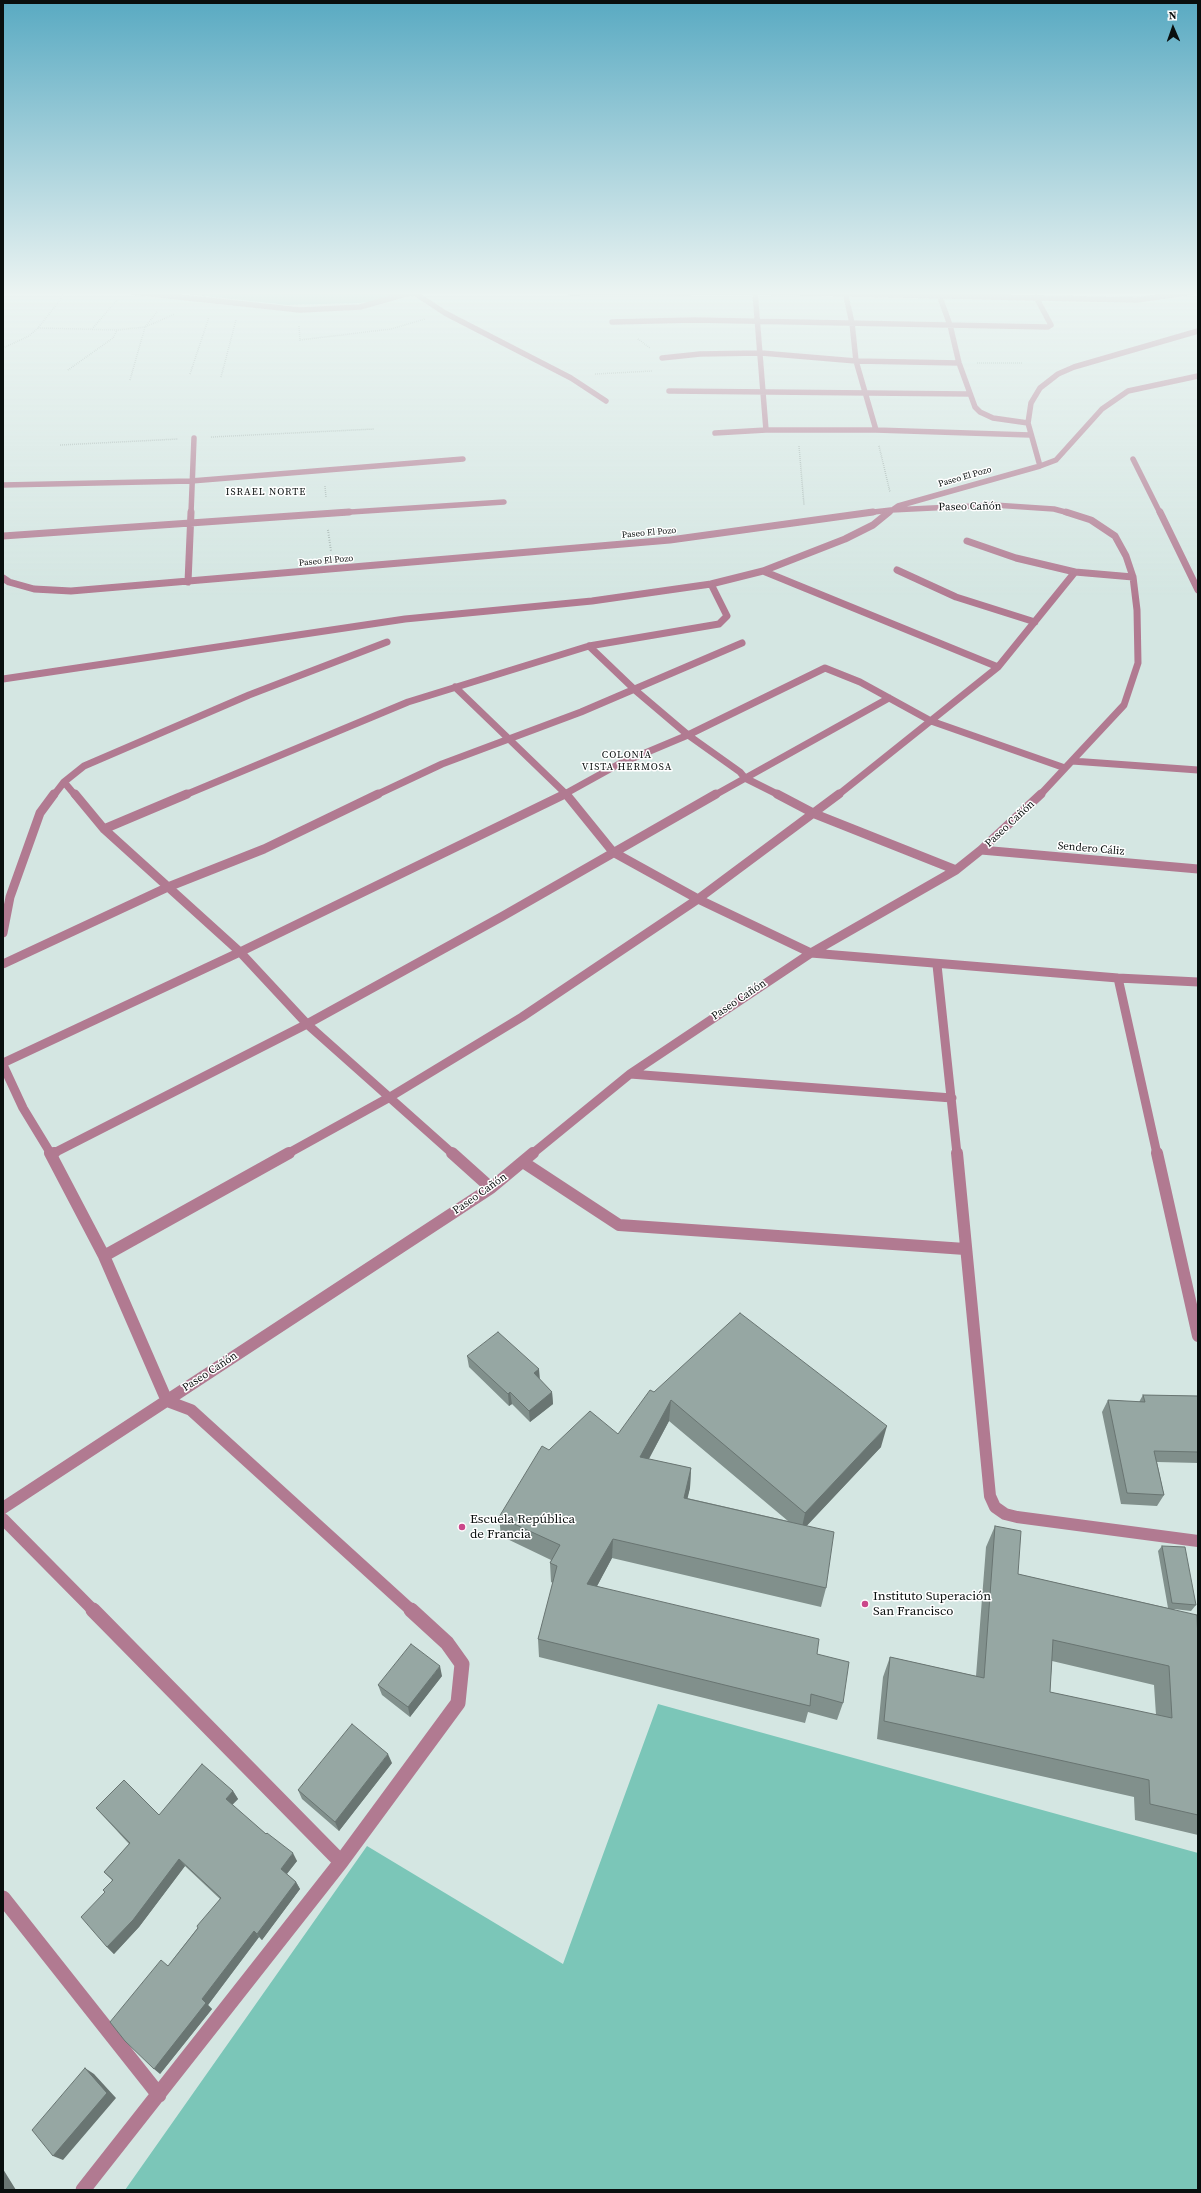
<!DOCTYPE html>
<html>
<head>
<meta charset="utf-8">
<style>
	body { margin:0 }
	#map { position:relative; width:1201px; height:2193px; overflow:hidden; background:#d4e6e2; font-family:"Source Serif 4",serif }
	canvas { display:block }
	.frame { position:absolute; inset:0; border:4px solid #090f0e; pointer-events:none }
	.north { position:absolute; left:1153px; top:8px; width:40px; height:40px; -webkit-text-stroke:3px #fff; paint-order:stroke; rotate:358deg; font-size:11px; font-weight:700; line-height:16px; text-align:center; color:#090f0e }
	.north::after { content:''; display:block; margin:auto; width:14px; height:18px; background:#090f0e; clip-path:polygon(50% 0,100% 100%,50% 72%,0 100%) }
</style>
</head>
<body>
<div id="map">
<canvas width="1201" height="2193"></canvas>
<div class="frame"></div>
<div class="north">N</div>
</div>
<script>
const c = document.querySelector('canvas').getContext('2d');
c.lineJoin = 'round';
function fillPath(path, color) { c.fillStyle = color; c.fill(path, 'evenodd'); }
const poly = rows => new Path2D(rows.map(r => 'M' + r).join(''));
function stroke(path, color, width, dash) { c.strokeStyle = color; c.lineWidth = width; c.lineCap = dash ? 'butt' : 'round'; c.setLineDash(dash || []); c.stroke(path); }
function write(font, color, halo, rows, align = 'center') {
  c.font = font + ' "Source Serif 4",serif'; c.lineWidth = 3; c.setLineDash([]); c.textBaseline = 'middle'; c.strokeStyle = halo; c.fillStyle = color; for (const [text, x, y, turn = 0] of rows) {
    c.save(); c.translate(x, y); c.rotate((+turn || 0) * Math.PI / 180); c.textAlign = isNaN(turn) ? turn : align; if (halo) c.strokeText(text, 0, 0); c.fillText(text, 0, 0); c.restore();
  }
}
const green = poly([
	[168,292,418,292,413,296,361,303,288,305],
	[658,1704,1198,1853,1198,2190,125,2190,367,1846,563,1964]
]);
const pathFar1 = poly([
	[299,326,300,340,391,329,425,319],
	[38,328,117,330,145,327,175,314],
	[92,329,118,299],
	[638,339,650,348],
	[3,348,29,336,38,328,61,299,63,292],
	[977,363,1022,363],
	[68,370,113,338,117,330],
	[190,374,209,317],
	[595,374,652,371],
	[221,377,236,320],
	[130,380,145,327,157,312],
	[211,437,374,429],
	[60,445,178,439],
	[799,446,804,505],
	[879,446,890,492],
	[325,486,326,497]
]);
const path = poly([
	[328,530,331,551]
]);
const minorFar4 = poly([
	[132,292,300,310,360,307,413,292,445,313,571,378,606,401],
	[284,292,318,292],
	[755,292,766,430],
	[845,292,852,323,856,361,876,430],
	[938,292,950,325,959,363,975,407,980,412,993,418,1028,423],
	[570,293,755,292,1137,300,1193,292],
	[612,322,694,320,1048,327,1051,325,1036,297],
	[662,358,700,354,761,353,856,361,959,363],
	[669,391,969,394],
	[715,433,766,430,876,430,1030,435],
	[1133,459,1160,513],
	[1040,466,1056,460,1102,409,1128,391,1198,376],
	[3,485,191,481,463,459],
	[191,513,194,438],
	[335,513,504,502],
	[865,513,891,510,994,505,1054,509,1069,513],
	[888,513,898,506,1040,466,1028,423,1031,403,1040,388,1058,374,1074,367,1198,331]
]);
const minorFar3 = poly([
	[1160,512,1198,590],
	[3,536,349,512],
	[897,570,956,597,1035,622],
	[763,571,998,667],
	[1075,572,1133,577],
	[3,578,9,582,34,589,71,591,670,540,873,512],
	[188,582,191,512],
	[589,646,635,690,688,735,740,772,745,778,779,795],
	[3,679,405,619,592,601,711,584,763,571,845,539,873,525,889,512],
	[455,687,567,795],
	[1072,761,1198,770],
	[64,782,75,795],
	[54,795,64,782,84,766,249,695,387,642],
	[185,795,408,702,589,646,719,624,727,616,711,584],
	[376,795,442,764,581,712,742,643],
	[563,795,619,764,688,735,825,668,860,682,931,721,1065,768],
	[715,795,889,698],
	[838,795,998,667,1075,572,1016,558,967,541],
	[1040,795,1124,705,1138,663,1137,610,1133,577,1126,556,1115,536,1091,520,1066,512]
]);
const minorFar2 = poly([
	[75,794,104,829,240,952,307,1024,453,1154],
	[566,794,613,852,698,899,811,953,1118,978,1198,982],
	[777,794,815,814,956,870],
	[104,829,187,794],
	[981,850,1198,869],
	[3,933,10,897,40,813,54,794],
	[3,964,168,887,264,849,378,794],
	[937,965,957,1154],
	[1118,978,1157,1154],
	[3,1063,240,952,565,794],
	[3,1065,23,1108,51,1154],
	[630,1074,952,1098],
	[52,1154,307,1024,503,916,716,794],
	[287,1154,390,1097,522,1017,698,899,839,794],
	[532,1154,630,1074,811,953,956,870,981,850,1041,794]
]);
const minorFar1 = poly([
	[50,1153,104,1256,167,1401,191,1410,412,1611],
	[452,1153,491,1188],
	[957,1153,990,1496,995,1507,1005,1514,1017,1517,1198,1541],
	[1157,1153,1198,1336],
	[51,1155,54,1153],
	[523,1162,619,1225,965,1249],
	[104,1256,289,1153],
	[3,1508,491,1188,533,1153],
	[3,1519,94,1611]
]);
const minor = poly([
	[93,1610,341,1862],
	[3,1898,159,2095],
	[83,2190,341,1862,458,1703,462,1664,447,1643,411,1610]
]);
const wall = poly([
	[467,1356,539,1369,539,1379,552,1392,553,1404,530,1422,512,1404,509,1406,469,1367],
	[654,1392,881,1447,807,1525,826,1588,821,1607,612,1558,597,1586,817,1654,843,1703,837,1720,808,1712,805,1723,539,1657,538,1639,553,1583,551,1582,550,1563,551,1560,501,1536,499,1517,549,1450,618,1434],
	[669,1421,788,1521,687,1498,690,1488,691,1468,649,1459],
	[1143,1395,1198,1396,1198,1463,1157,1462,1164,1495,1157,1506,1121,1504,1102,1412,1108,1400,1139,1402],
	[995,1526,1018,1574,1168,1608,1158,1551,1162,1546,1196,1605,1191,1611,1174,1609,1198,1642,1198,1835,1135,1820,1134,1797,877,1739,883,1677,890,1657,976,1676,986,1547],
	[1052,1661,1154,1685,1156,1715,1050,1692],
	[442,1676,410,1717,382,1695,378,1685],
	[392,1763,339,1831,302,1799,298,1790],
	[233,1791,238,1799,232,1805,297,1861,287,1874,296,1882,300,1889,262,1940,259,1937,208,2005,212,2009,160,2074,168,1966,220,1899,185,1866,139,1927,114,1954,107,1947,105,1892,112,1880,104,1872,129,1844,96,1808,159,1815]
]);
const shadedWall = poly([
	[539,1369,540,1380,534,1373],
	[510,1392,512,1404,509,1406,508,1394],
	[552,1392,553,1404,530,1422,529,1411],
	[671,1400,669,1421,639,1477,640,1457],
	[887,1426,881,1447,801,1532,805,1513],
	[691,1468,690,1488,683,1518,684,1498],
	[613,1539,612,1558,588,1603,587,1584],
	[440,1666,442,1676,410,1717,408,1707],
	[388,1754,392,1763,339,1831,335,1822],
	[233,1791,238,1799,230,1807,226,1799],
	[293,1853,297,1861,285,1876,281,1869],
	[179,1859,185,1866,139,1927,114,1954,107,1947],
	[296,1882,300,1889,262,1940,257,1934],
	[254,1931,259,1937,208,2005,212,2009,160,2074,154,2069,202,1999],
	[85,2068,94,2074,116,2098,63,2160,53,2156],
	[3,2169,16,2190,4,2190,3,2188]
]);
const building = poly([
	[740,1313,887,1426,805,1513,671,1400,640,1457,691,1468,684,1498,834,1532,826,1588,613,1539,587,1584,819,1639,817,1654,849,1662,843,1703,811,1694,810,1706,538,1639,557,1566,550,1563,560,1545,499,1517,542,1446,549,1450,590,1411,618,1434,650,1390,654,1392,740,1313],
	[498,1332,539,1369,534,1373,552,1392,529,1411,510,1392,508,1394,467,1356,498,1332],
	[1143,1395,1198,1396,1198,1452,1154,1451,1164,1495,1127,1493,1108,1400,1145,1402,1143,1395],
	[995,1526,1021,1531,1018,1574,1197,1615,1198,1642,1198,1815,1150,1804,1149,1780,884,1721,890,1657,984,1678,995,1526],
	[1053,1640,1169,1666,1172,1718,1050,1692,1053,1640],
	[1162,1546,1185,1547,1196,1605,1172,1603,1162,1546],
	[411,1644,440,1666,408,1707,378,1685,411,1644],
	[352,1724,388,1754,335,1822,298,1790,352,1724],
	[202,1764,233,1791,226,1799,266,1834,267,1833,293,1853,281,1869,296,1882,257,1934,254,1931,202,1999,206,2003,154,2069,125,2041,110,2022,161,1960,168,1966,198,1928,197,1926,221,1898,179,1859,133,1920,107,1947,81,1917,105,1892,103,1890,113,1880,104,1872,130,1843,96,1808,124,1780,159,1815,202,1764],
	[85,2068,107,2093,53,2156,32,2130,85,2068]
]);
const markers = [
	[462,1527,4,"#cb478a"],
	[865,1604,4,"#cb478a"]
];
const farStreetnames = [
	["Paseo El Pozo",965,477,-16],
	["Paseo El Pozo",649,533,-5],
	["Paseo El Pozo",326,561,-5]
];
const farNeighbourhoodnames = [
	["ISRAEL NORTE",266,492],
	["COLONIA",627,755],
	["VISTA HERMOSA",627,767]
];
const streetNames = [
	["Paseo Cañón",970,507,-1],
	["Paseo Cañón",1010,824,-43],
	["Sendero Cáliz",1091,849,5],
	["Paseo Cañón",739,1000,-34],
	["Paseo Cañón",480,1194,-35],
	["Paseo Cañón",210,1372,-33]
];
const nearPoinames = [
	["Escuela República",470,1520],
	["de Francia",470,1535],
	["Instituto Superación",873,1597],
	["San Francisco",873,1612]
];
fillPath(green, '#7bc6b8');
stroke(pathFar1, '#7b8885', 1.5, [0.5, 1.5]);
stroke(path, '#7b8885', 2, [0.5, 2]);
stroke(minorFar4, '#b17a91', 5.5);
stroke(minorFar3, '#b17a91', 7);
stroke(minorFar2, '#b17a91', 9);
stroke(minorFar1, '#b17a91', 12);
stroke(minor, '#b17a91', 15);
fillPath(wall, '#81908c');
fillPath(shadedWall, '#697572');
fillPath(building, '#96a7a3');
stroke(building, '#697572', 1);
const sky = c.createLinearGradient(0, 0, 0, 599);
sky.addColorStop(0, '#59aac2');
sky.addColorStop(0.49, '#ecf4f2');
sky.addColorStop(1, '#ecf4f200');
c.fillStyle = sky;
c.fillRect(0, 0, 1201, 599);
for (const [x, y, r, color] of markers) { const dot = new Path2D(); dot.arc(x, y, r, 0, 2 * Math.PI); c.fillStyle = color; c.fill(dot); stroke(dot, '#fff', 1.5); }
write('9px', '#090f0e', '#fff', farStreetnames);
c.letterSpacing = '1px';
write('10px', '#090f0e', '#fff', farNeighbourhoodnames);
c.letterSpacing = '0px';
write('11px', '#090f0e', '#fff', streetNames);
write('13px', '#090f0e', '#fff', nearPoinames, 'left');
</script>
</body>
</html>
